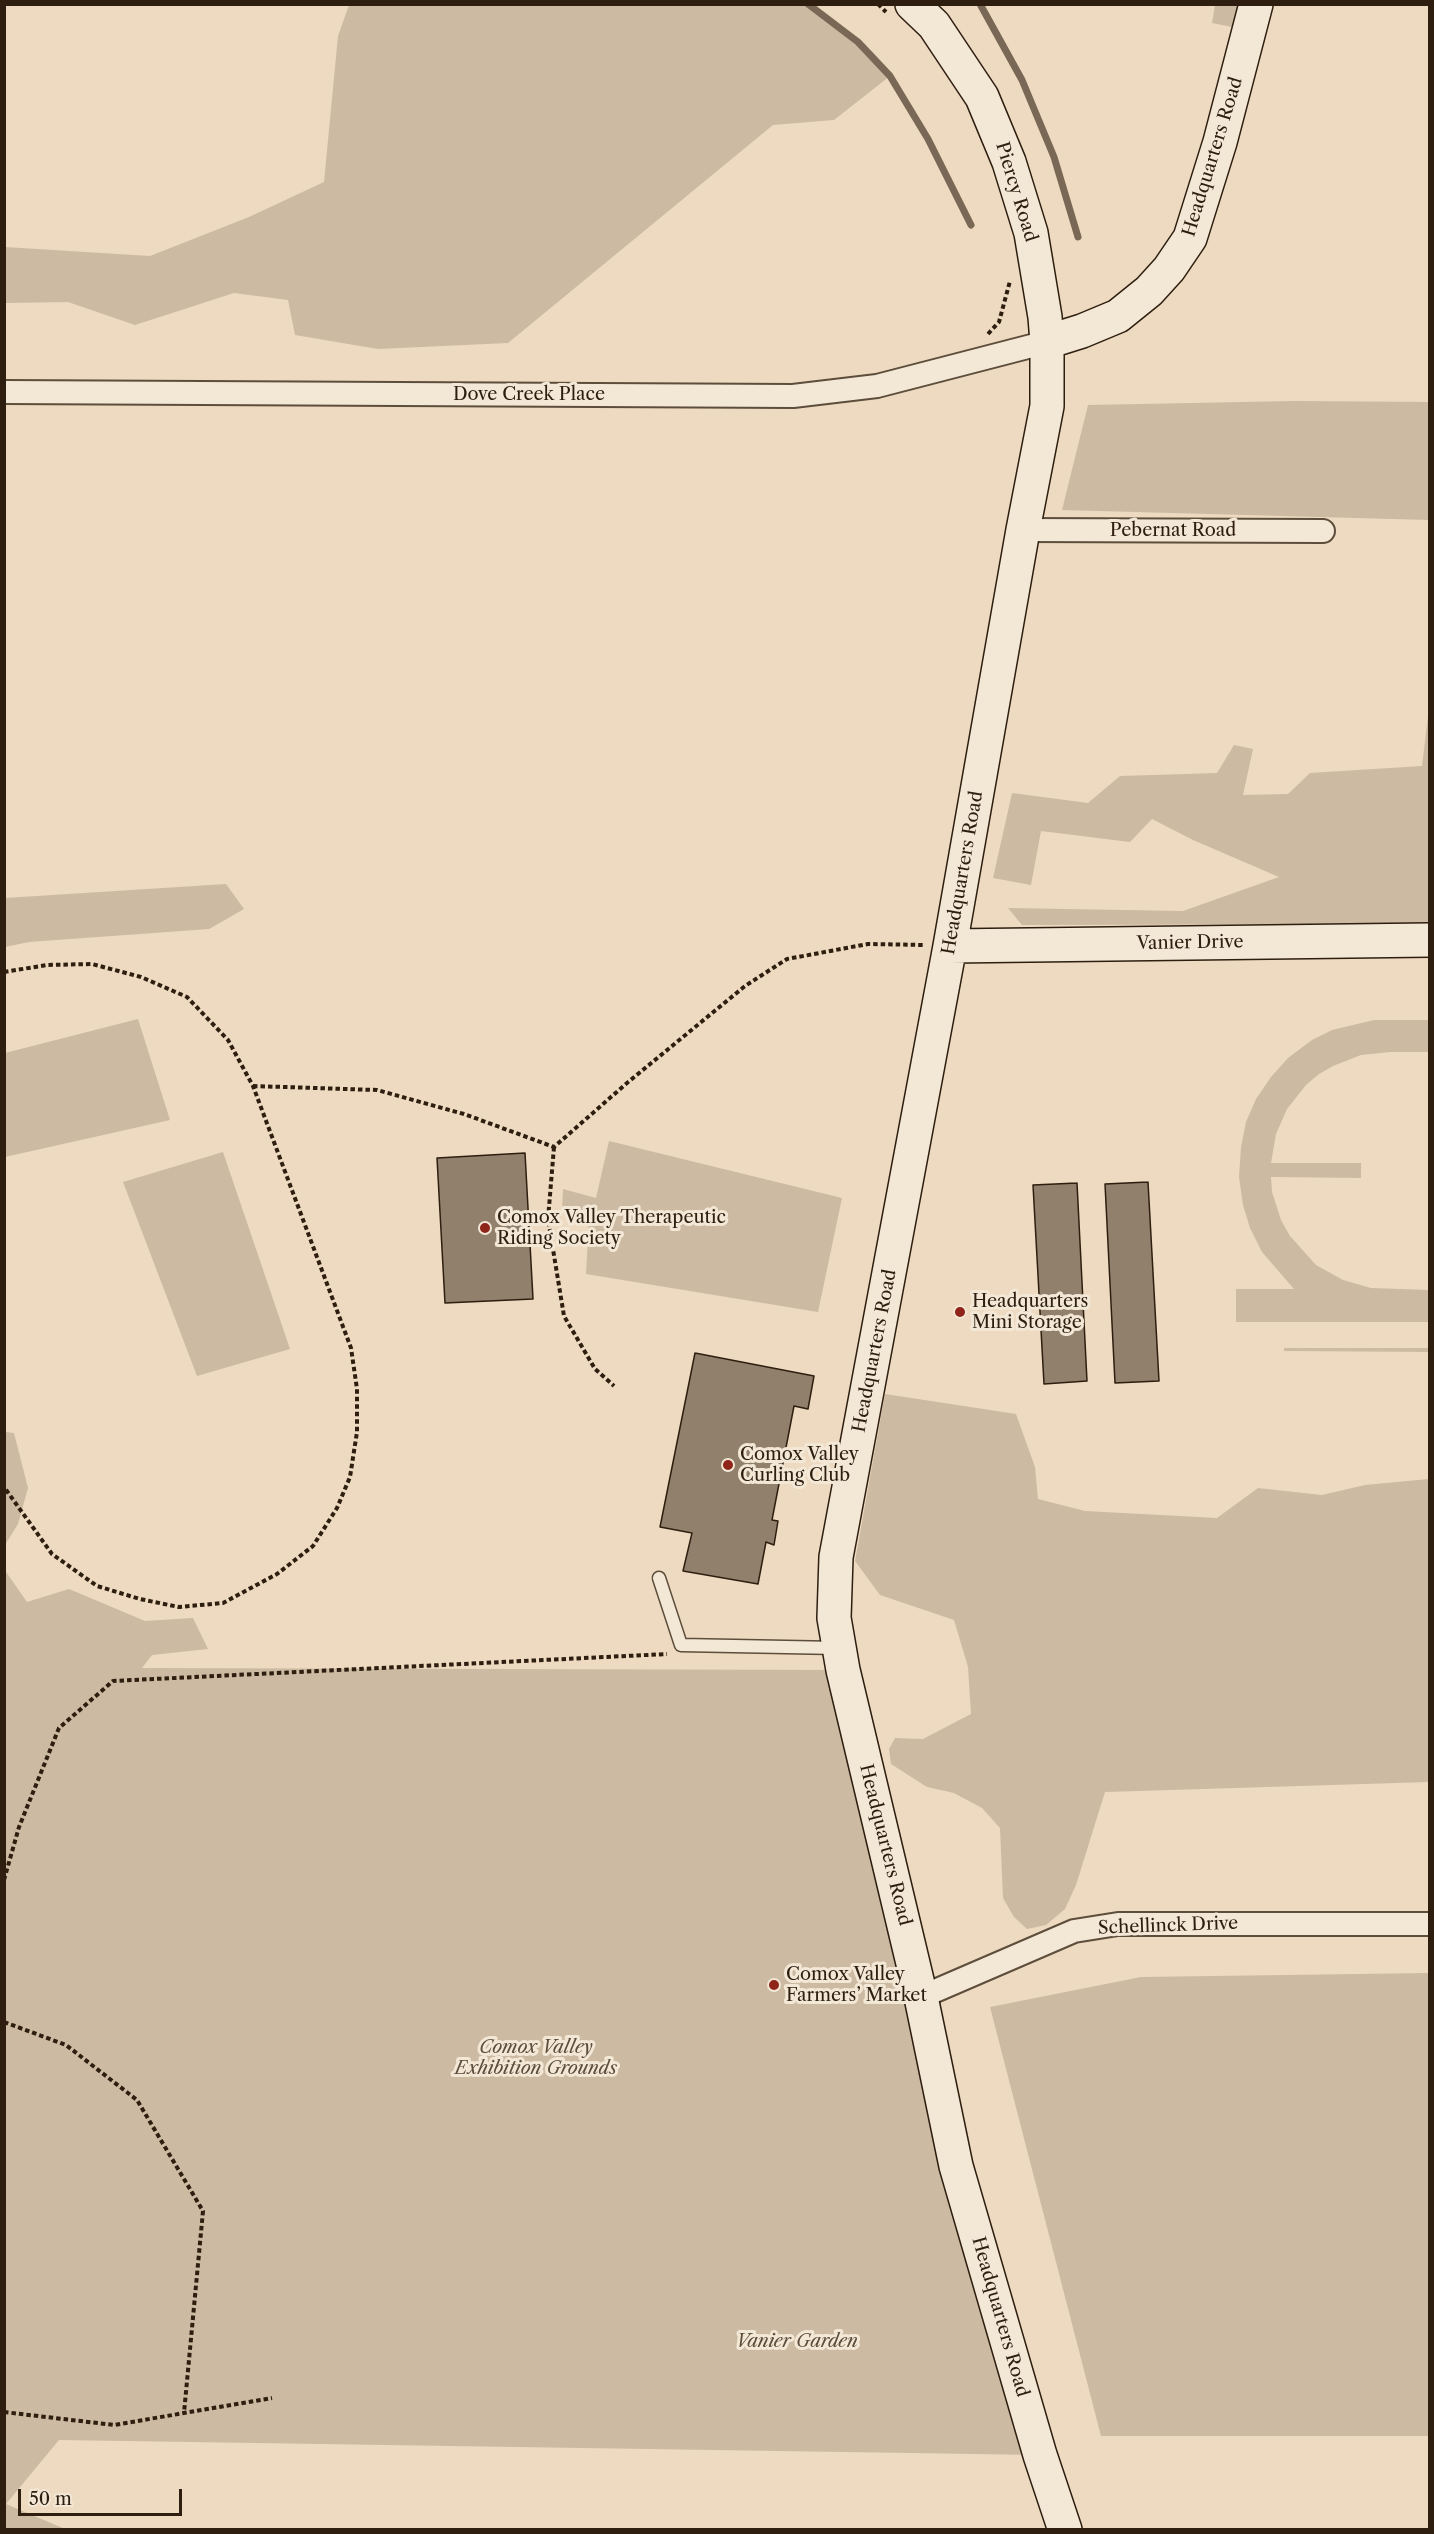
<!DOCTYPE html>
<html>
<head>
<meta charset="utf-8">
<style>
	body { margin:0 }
	#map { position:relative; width:1434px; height:2534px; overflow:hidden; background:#eddac0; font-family:"Libre Caslon Text",serif }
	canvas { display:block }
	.frame { position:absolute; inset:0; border:6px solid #2d1e0f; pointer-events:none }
	.scale { position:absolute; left:18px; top:2489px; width:164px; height:27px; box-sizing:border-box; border:3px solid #2d1e0f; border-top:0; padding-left:8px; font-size:18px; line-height:21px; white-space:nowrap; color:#2d1e0f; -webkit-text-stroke:4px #f3e7d6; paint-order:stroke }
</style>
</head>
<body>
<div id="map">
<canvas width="1434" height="2534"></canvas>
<div class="frame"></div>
<div class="scale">50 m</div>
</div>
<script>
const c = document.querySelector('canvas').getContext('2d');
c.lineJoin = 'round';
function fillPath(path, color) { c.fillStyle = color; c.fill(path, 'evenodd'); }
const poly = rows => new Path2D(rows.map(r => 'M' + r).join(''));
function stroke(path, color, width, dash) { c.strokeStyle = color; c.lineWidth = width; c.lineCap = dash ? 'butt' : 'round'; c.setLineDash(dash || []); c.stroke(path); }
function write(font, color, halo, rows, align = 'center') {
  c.font = font + ' "Libre Caslon Text",serif'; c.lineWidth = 6; c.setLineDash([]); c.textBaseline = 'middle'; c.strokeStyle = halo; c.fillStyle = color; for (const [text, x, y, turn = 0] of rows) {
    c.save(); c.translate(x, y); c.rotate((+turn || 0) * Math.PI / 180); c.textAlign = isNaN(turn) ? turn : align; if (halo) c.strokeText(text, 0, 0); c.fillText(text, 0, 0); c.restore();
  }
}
const green = poly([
	[349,5,808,5,858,42,890,76,834,120,773,125,508,343,378,349,295,335,288,300,234,293,135,325,68,302,5,303,5,247,150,256,249,217,324,182,338,36],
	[1215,5,1240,5,1232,27,1212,23],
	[1295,401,1429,402,1429,520,1062,510,1088,405],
	[1429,708,1429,924,1022,925,1008,908,1183,911,1279,877,1193,840,1152,819,1130,842,1041,831,1031,885,993,878,1012,793,1088,803,1120,776,1217,773,1234,745,1253,749,1243,795,1288,794,1310,773,1422,766],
	[226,884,244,909,209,929,29,942,5,947,5,898],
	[138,1019,170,1120,5,1157,5,1053],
	[1374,1020,1429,1020,1429,1052,1390,1052,1361,1055,1333,1066,1319,1074,1306,1085,1287,1109,1276,1134,1271,1163,1361,1163,1361,1178,1271,1177,1272,1192,1281,1220,1290,1236,1316,1265,1343,1280,1371,1288,1429,1290,1429,1322,1236,1322,1236,1289,1294,1289,1262,1252,1250,1228,1243,1205,1239,1177,1241,1147,1246,1122,1256,1099,1271,1077,1288,1058,1312,1040,1332,1030],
	[609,1141,842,1198,818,1312,586,1274,589,1220,562,1211,563,1189,596,1198],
	[223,1152,290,1349,197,1376,123,1182],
	[1284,1348,1429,1348,1430,1352,1284,1351],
	[885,1394,1016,1414,1035,1467,1038,1499,1085,1511,1217,1518,1258,1488,1322,1495,1365,1485,1429,1479,1429,1782,1105,1792,1076,1885,1065,1909,1046,1925,1027,1929,1014,1917,1003,1898,1000,1828,982,1808,954,1793,927,1787,891,1764,889,1749,895,1738,923,1739,971,1714,968,1667,954,1620,880,1595,855,1561],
	[5,1432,14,1433,28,1488,18,1524,5,1545],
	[4,1569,27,1602,69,1589,145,1621,193,1618,208,1649,152,1655,142,1668,843,1670,1040,2455,59,2440,6,2504,65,2529,5,2529],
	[1429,1973,1429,2436,1101,2436,990,2007,1141,1977]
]);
const stream = poly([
	[808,4,858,42,890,76,928,139,971,225],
	[980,4,1022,80,1054,157,1078,237]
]);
const building = poly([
	[525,1153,533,1299,445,1303,437,1158,525,1153],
	[1148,1182,1159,1381,1115,1383,1105,1184,1148,1182],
	[1077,1183,1087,1381,1044,1384,1033,1185,1077,1183],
	[695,1353,814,1376,808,1409,794,1406,772,1520,778,1521,774,1545,766,1542,758,1584,683,1571,692,1533,660,1527,695,1353]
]);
const path = poly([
	[878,4,886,12],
	[988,334,999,322,1010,281],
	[4,972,47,965,92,964,141,977,187,997,228,1040,253,1086,351,1348,357,1389,357,1432,350,1477,337,1508,313,1546,277,1574,223,1603,179,1607,140,1599,97,1586,52,1554,4,1487],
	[253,1086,377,1090,464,1114,554,1147,627,1083,745,986,787,959,868,944,925,945],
	[554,1147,548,1219,564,1316,595,1369,614,1386],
	[4,1880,19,1827,59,1728,113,1681,667,1654],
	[4,2022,66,2045,137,2100,203,2211,184,2413],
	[4,2412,114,2425,272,2398]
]);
const lane = poly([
	[659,1578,681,1645,838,1648]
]);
const street = poly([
	[4,392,793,396,877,386,1047,342],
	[1023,530,1323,531],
	[921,1997,1074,1931,1118,1924,1430,1924]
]);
const secondary = poly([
	[912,4,934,25,982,97,1009,162,1031,233,1045,317,1047,342,1047,406,1023,530,950,946,836,1557,834,1618,843,1670,921,1997,956,2166,1040,2455,1065,2530],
	[1047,342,1082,331,1118,316,1149,291,1169,269,1190,238,1220,142,1256,4],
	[950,946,1430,940]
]);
const markers = [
	[485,1228,6,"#8f2418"],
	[960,1312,6,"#8f2418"],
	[728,1465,6,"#8f2418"],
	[774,1985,6,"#8f2418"]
];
const streetNames = [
	["Headquarters Road",1213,157,-73],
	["Piercy Road",1016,192,73],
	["Dove Creek Place",529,395],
	["Pebernat Road",1173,531],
	["Headquarters Road",963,873,-80],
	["Vanier Drive",1190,943,-1],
	["Headquarters Road",875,1351,-79],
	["Headquarters Road",885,1845,76],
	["Schellinck Drive",1168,1926,-2],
	["Headquarters Road",1000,2317,74]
];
const poiNames = [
	["Comox Valley Therapeutic",497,1218],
	["Riding Society",497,1239],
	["Headquarters",972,1302],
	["Mini Storage",972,1323],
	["Comox Valley",740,1455],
	["Curling Club",740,1476],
	["Comox Valley",786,1975],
	["Farmers’ Market",786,1996]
];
const parkNames = [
	["Comox Valley",536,2048],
	["Exhibition Grounds",536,2069],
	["Vanier Garden",797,2342]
];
fillPath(green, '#ccbaa2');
stroke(stream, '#796855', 7);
fillPath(building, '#91806b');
stroke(building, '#2d1e0f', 1.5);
stroke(lane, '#5d4d3b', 15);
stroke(street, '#5d4d3b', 26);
stroke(secondary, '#2d1e0f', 36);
stroke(path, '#2d1e0f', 4, [4.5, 3]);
stroke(lane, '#f3e7d6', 12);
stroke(street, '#f3e7d6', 22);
stroke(secondary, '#f3e7d6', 33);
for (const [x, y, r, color] of markers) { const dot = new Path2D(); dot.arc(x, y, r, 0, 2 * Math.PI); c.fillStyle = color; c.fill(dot); stroke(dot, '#f3e7d6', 2); }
write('18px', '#2d1e0f', '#f3e7d6', streetNames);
write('18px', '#2d1e0f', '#f3e7d6', poiNames, 'left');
write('italic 18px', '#5d4d3b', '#f3e7d6', parkNames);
</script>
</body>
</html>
